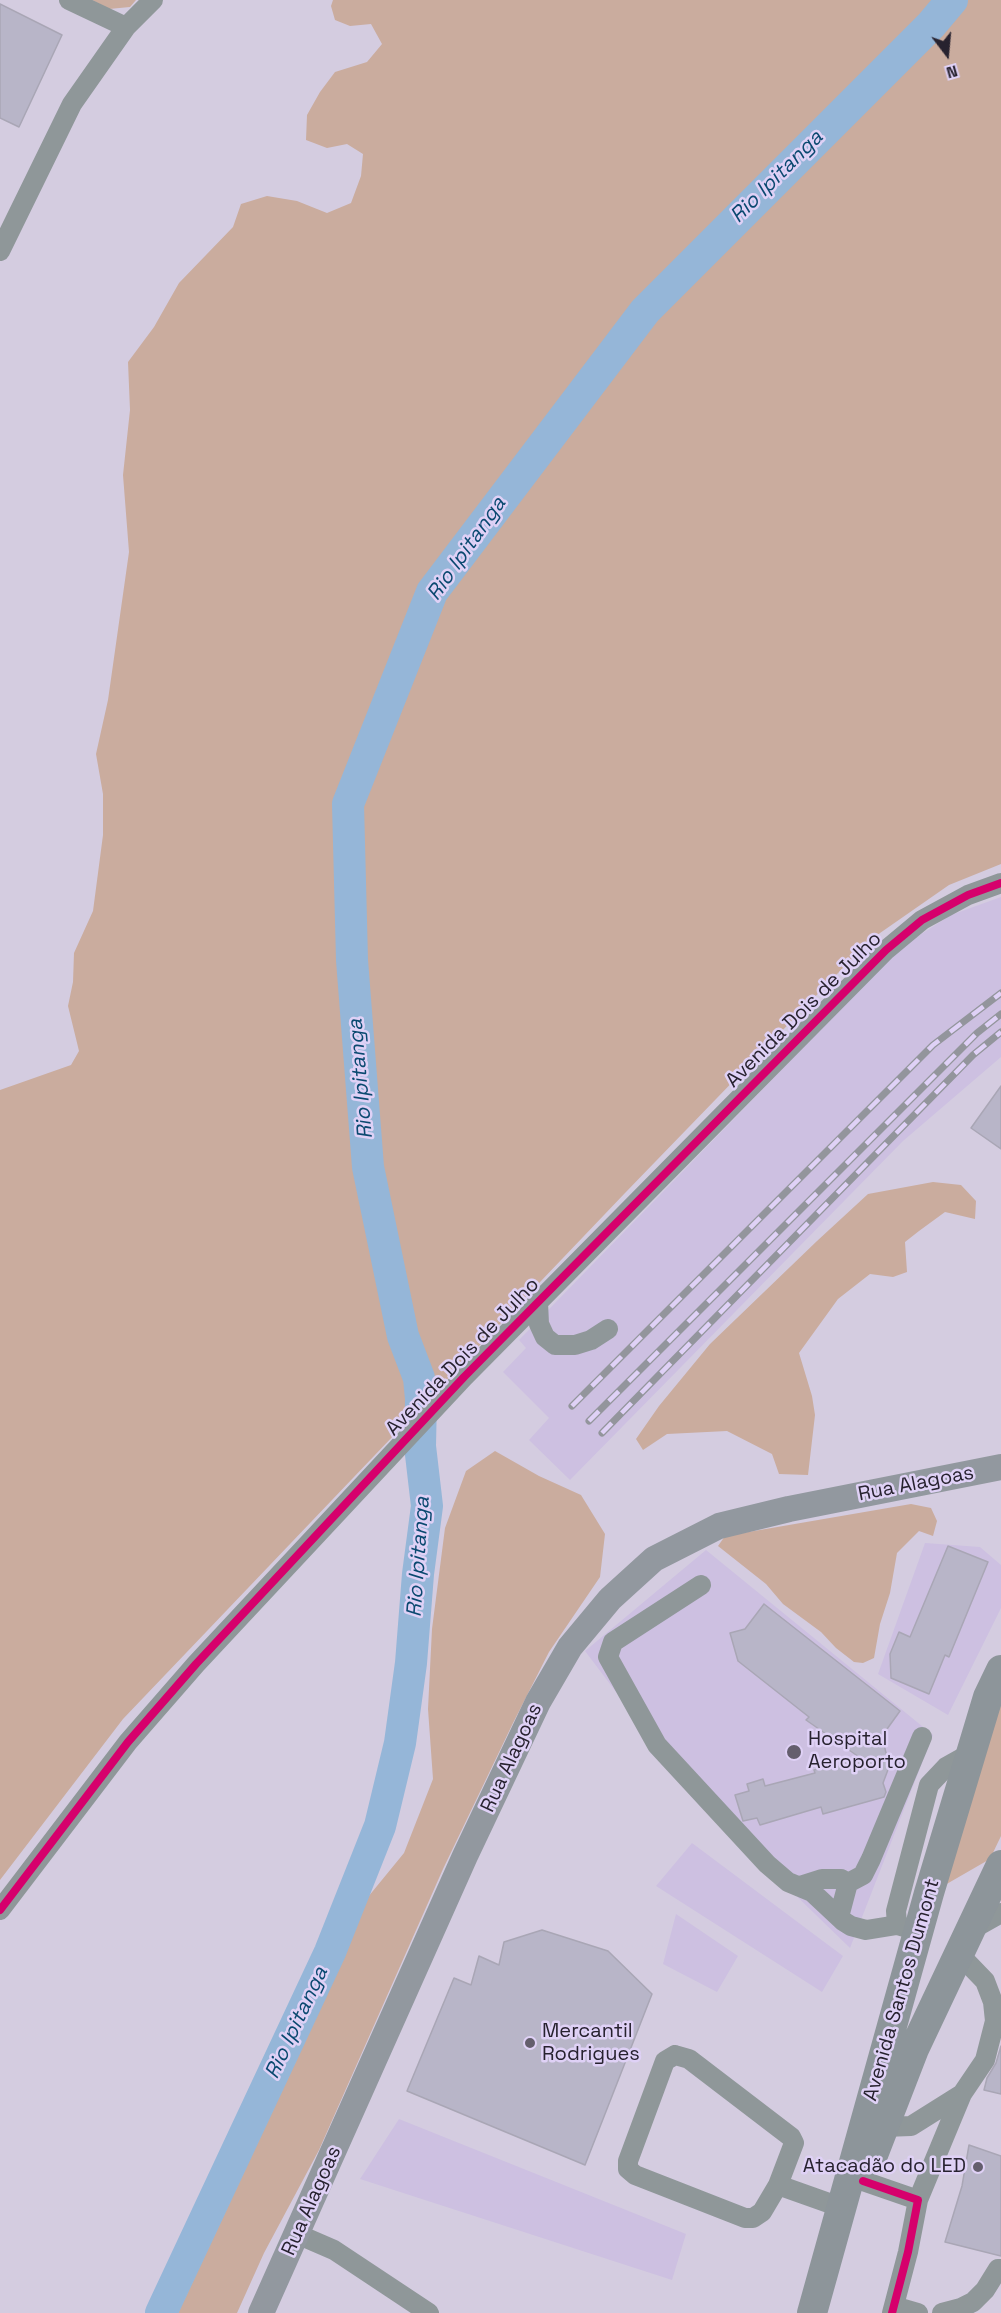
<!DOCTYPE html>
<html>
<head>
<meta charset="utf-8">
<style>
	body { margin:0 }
	#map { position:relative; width:1001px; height:2313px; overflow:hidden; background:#d4cce0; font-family:"Space Grotesk",sans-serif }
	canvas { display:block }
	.north { position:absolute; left:917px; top:24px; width:60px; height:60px; -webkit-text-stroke:4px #dfd1f6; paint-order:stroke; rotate:164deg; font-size:16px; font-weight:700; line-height:24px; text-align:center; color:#27222f }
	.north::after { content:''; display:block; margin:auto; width:21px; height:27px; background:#27222f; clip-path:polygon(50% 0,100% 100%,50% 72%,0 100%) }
</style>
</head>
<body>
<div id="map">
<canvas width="1001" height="2313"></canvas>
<div class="north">N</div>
</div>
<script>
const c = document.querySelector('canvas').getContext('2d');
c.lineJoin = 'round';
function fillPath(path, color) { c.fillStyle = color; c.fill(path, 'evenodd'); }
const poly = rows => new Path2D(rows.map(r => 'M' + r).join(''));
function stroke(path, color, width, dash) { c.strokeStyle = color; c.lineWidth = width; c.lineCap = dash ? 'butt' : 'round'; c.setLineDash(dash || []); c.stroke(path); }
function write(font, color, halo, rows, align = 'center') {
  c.font = font + ' "Space Grotesk",sans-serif'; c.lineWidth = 5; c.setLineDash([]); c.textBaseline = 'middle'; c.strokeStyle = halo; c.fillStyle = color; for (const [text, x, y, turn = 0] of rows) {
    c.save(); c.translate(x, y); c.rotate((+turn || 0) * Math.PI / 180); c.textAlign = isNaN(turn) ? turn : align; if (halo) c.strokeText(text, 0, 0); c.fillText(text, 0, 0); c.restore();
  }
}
const built = poly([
	[1001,897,1001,1057,903,1141,570,1480,529,1440,549,1418,503,1372,526,1348,519,1340,901,947,951,915],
	[925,1543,980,1547,1001,1565,1001,1608,948,1715,878,1674],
	[706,1550,933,1735,850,1948,781,1881,675,1770,585,1651],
	[692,1843,843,1956,822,1992,656,1886],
	[676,1914,738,1956,717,1992,663,1964],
	[399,2119,686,2234,672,2280,360,2179]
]);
const green = poly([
	[92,0,136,0,130,7,109,9],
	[1001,1697,1001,1836,990,1859,938,1889]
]);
const forest = poly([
	[333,0,1001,0,1001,864,949,885,870,940,625,1193,123,1719,0,1880,0,1090,71,1065,79,1051,68,1006,73,982,74,953,93,911,103,835,103,794,96,754,108,700,129,552,123,475,130,410,128,362,154,327,179,283,233,227,241,204,267,196,297,201,327,213,351,203,361,176,363,154,347,144,327,148,306,140,307,115,320,92,335,72,367,62,382,44,371,24,350,26,335,20,331,6],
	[933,1182,961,1185,976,1201,975,1219,945,1212,919,1231,905,1242,907,1272,893,1277,870,1274,838,1299,799,1353,812,1396,815,1415,808,1475,779,1474,772,1454,727,1431,667,1434,643,1450,636,1439,659,1406,710,1344,817,1241,868,1194],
	[495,1451,539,1476,581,1495,605,1534,600,1577,549,1652,513,1723,443,1869,319,2150,264,2253,237,2313,178,2313,306,2039,368,1897,404,1853,433,1779,428,1709,432,1629,445,1528,466,1471],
	[911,1504,931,1508,937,1521,933,1536,919,1531,897,1553,890,1593,880,1624,874,1658,863,1663,854,1662,836,1648,821,1632,783,1604,766,1584,718,1546,725,1536]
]);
const river = poly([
	[161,2313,330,1952,380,1826,400,1743,411,1663,418,1574,427,1506,420,1446,421,1399,419,1378,403,1336,368,1167,352,960,348,804,432,592,645,311,931,25,952,0]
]);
const building = poly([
	[0,4,62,35,19,127,0,118,0,4],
	[1001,1086,1001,1149,971,1128,1001,1086],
	[948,1546,988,1562,949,1657,945,1655,929,1694,891,1678,890,1654,899,1632,910,1637,948,1546],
	[764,1604,900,1711,882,1736,886,1753,892,1759,883,1783,886,1792,884,1797,823,1814,821,1807,760,1825,757,1818,743,1821,735,1795,749,1791,747,1784,763,1779,765,1786,815,1773,814,1770,859,1757,806,1720,809,1717,738,1661,730,1633,745,1629,764,1604],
	[542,1930,608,1951,652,1994,585,2165,407,2091,454,1978,471,1985,479,1956,499,1965,504,1942,542,1930],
	[1001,2046,1001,2094,984,2090,987,2078,996,2063,1001,2046],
	[969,2145,1001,2156,1001,2256,945,2242,962,2186,969,2145]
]);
const minor = poly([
	[69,0,126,27],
	[0,251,72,104,126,27,153,0],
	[538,1302,539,1324,545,1337,555,1345,575,1345,591,1340,608,1329],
	[701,1585,613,1642,608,1657,657,1745,767,1864,788,1882,812,1892,843,1921,851,1926,866,1930,897,1925,918,1931],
	[800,1886,822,1879,841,1879,848,1883],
	[0,1910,128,1742,196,1664,464,1377,886,950,922,920,968,895,1001,883],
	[839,1917,848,1883,863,1875,871,1859,922,1737],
	[897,1925,896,1911,929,1785,946,1767,971,1753],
	[969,1931,1001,1913],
	[675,2055,689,2059,791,2137,794,2143,778,2185,762,2212,753,2218,745,2218,635,2175,628,2169,628,2161,665,2061,675,2055],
	[884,2127,911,2126,962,2094,985,2060,995,2021,993,2002,985,1981,959,1954],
	[863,2181,918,2200,908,2252,892,2313],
	[778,2185,840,2207],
	[918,2200,962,2094],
	[297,2234,334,2250,429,2313],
	[894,2306,918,2313],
	[942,2313,961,2308,973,2302,985,2290,998,2269,1001,2269]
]);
const major = poly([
	[261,2313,465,1856,538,1702,570,1647,610,1599,654,1559,719,1526,789,1509,1001,1467]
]);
const highway = poly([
	[871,2160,914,2049,1001,1865],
	[812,2313,929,1893,988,1697,1001,1670]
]);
const rail = poly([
	[572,1406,933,1045,1001,993],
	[589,1421,977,1033,1001,1014],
	[602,1433,973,1055,1001,1032]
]);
const cycleway = poly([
	[0,1910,128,1742,196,1664,464,1377,886,950,922,920,968,895,1001,883],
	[863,2181,918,2200,908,2252,892,2313]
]);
const markers = [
	[794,1752,8,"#645e6d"],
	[530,2043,6,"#645e6d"],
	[978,2167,6,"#645e6d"]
];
const streetNames = [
	["Avenida Dois de Julho",804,1010,-45],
	["Avenida Dois de Julho",463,1357,-46],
	["Rua Alagoas",916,1484,-11],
	["Rua Alagoas",512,1758,-65],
	["Avenida Santos Dumont",902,1990,-74],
	["Rua Alagoas",312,2201,-66]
];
const poiNames = [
	["Hospital",808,1740],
	["Aeroporto",808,1763],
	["Mercantil",542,2032],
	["Rodrigues",542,2055],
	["Atacadão do LED",966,2167,"right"]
];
const waterNames = [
	["Rio Ipitanga",777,177,-45],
	["Rio Ipitanga",467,549,-55],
	["Rio Ipitanga",361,1079,-95],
	["Rio Ipitanga",419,1557,-86],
	["Rio Ipitanga",297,2023,-65]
];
fillPath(built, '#cdc0e1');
fillPath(green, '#cbad9f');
fillPath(forest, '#caac9e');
stroke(river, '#95b6d8', 32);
fillPath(building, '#b8b5c8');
stroke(building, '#a9a6b5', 1.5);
stroke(minor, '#8f9799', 20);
stroke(major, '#92989f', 26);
stroke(highway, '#8d959a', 30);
stroke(rail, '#93959c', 7);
stroke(rail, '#dfd1f6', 4.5, [14]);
stroke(cycleway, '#d6006c', 8);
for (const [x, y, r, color] of markers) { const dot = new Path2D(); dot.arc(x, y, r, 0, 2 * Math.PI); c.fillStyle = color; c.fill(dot); stroke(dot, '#dfd1f6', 2); }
write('20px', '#27222f', '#dfd1f6', streetNames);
write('20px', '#27222f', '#dfd1f6', poiNames, 'left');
write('italic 21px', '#0a4970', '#dfd1f6', waterNames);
</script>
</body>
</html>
